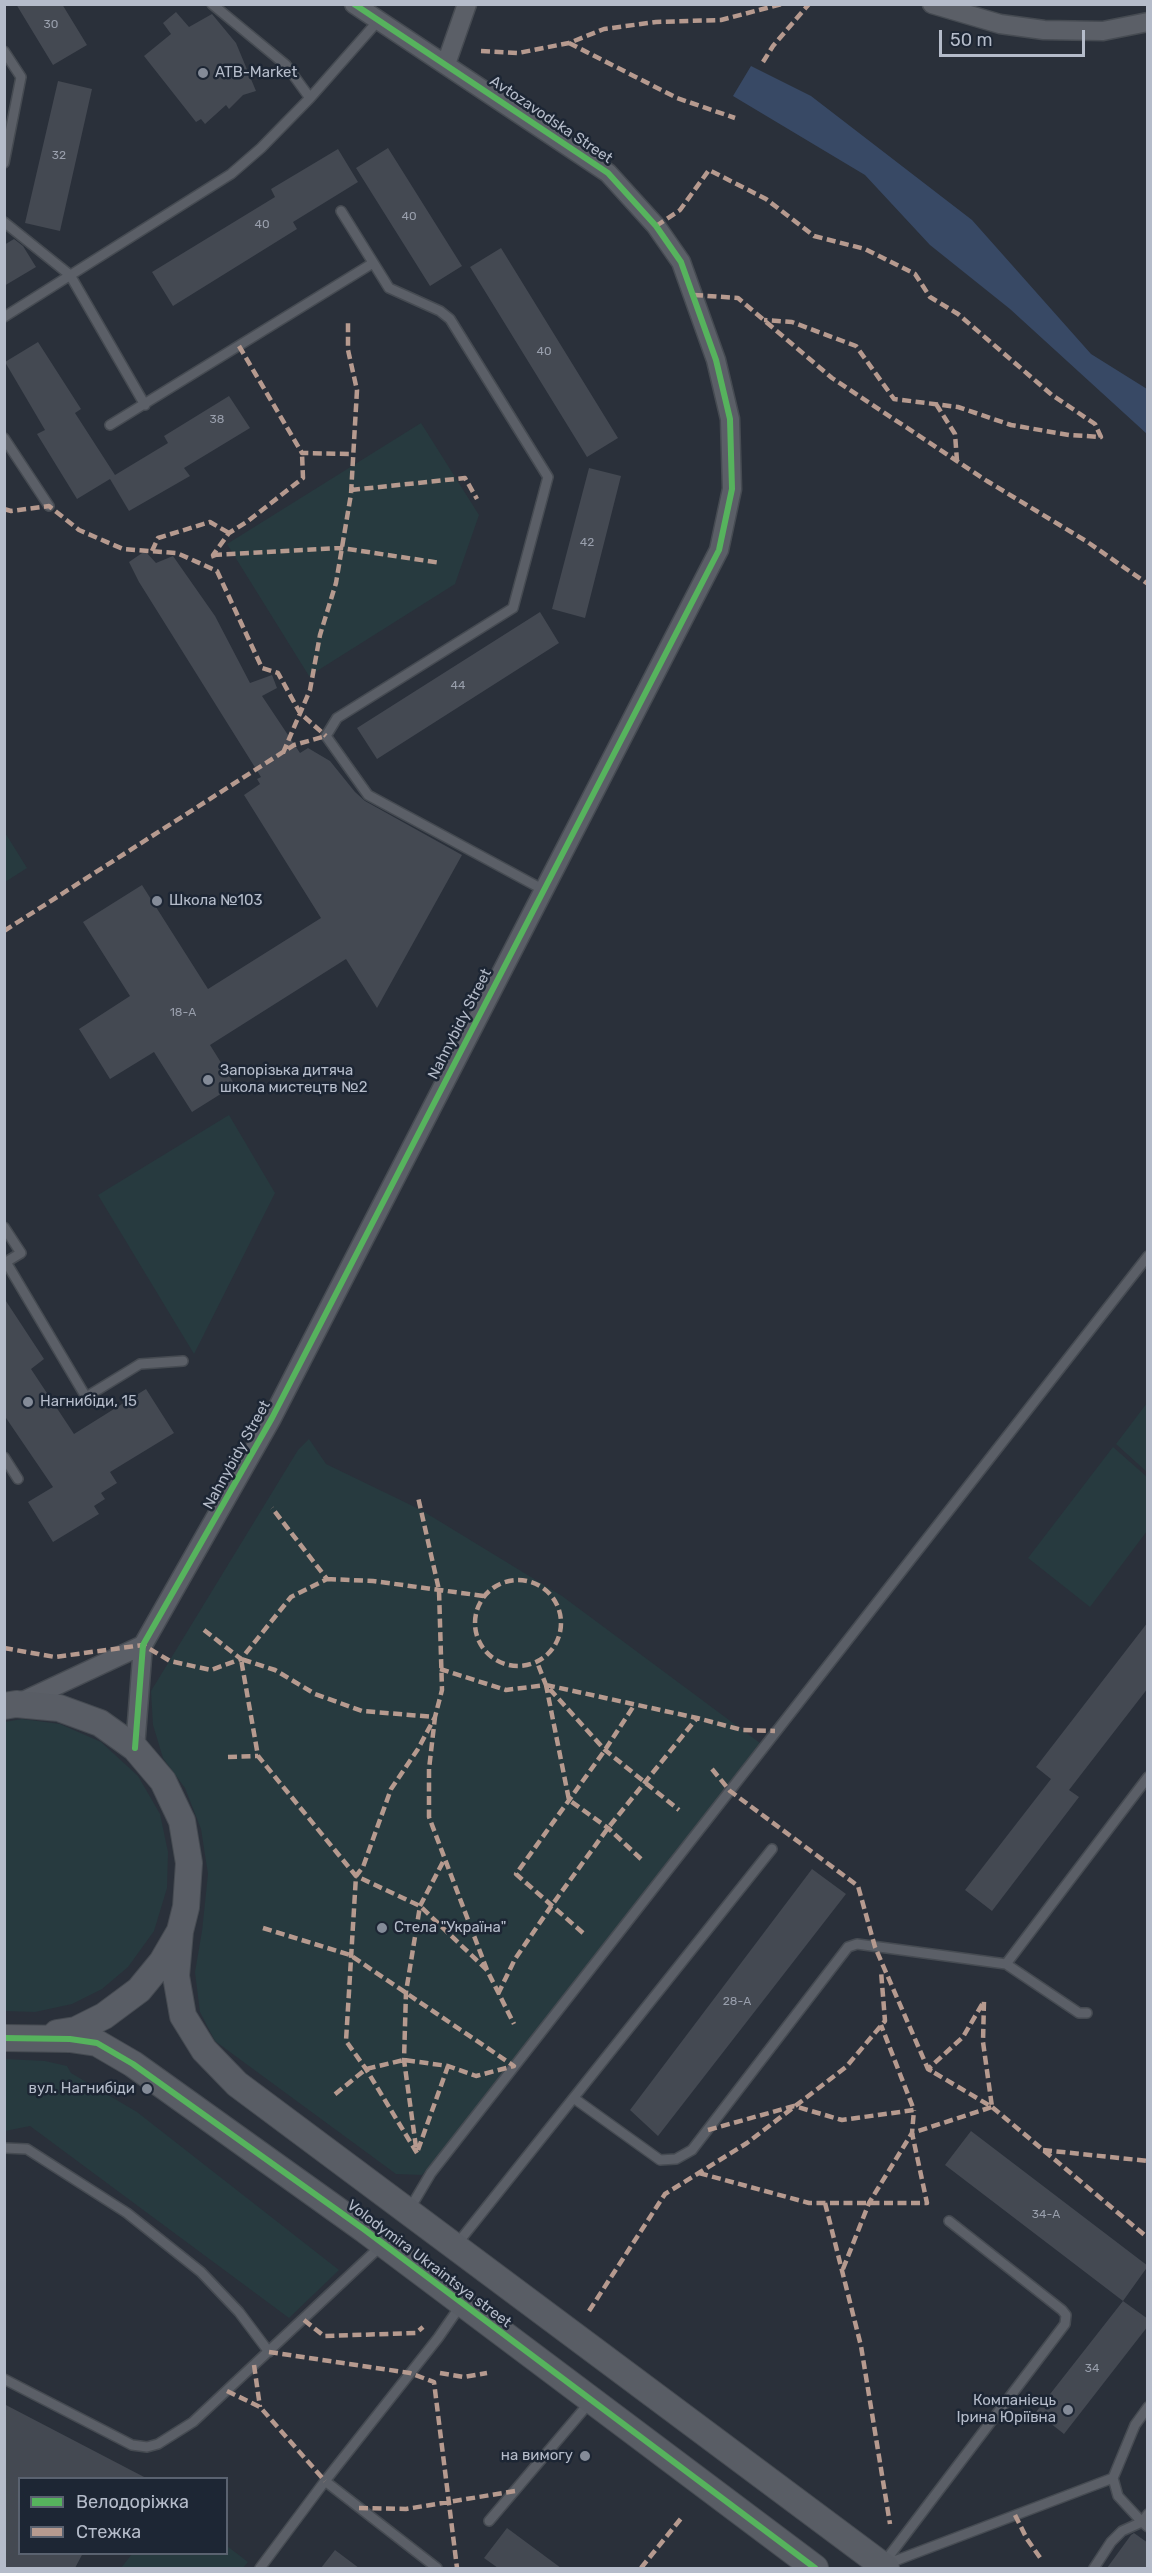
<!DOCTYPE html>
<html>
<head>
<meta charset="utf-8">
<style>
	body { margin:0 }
	#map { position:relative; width:1152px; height:2573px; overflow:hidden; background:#2a303a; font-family:Rubik,sans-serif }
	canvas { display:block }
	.frame { position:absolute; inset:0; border:6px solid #b5bcca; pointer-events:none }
	.legend { position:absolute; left:18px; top:2477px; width:210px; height:78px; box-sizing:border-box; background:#1d2634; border:2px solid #5a6270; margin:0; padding:8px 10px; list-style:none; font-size:18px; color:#b5bcca }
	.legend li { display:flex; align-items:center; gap:12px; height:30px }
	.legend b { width:30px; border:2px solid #5a6270 }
	.scale { position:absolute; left:939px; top:30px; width:146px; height:27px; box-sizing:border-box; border:3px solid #b5bcca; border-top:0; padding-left:8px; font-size:18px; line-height:21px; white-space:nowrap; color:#b5bcca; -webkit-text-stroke:4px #1d2634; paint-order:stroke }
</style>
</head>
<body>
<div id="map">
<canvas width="1152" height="2573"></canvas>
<div class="frame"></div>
<ul class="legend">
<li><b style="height:8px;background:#56b35d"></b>Велодоріжка</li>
<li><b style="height:8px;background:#b69a8f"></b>Стежка</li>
</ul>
<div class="scale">50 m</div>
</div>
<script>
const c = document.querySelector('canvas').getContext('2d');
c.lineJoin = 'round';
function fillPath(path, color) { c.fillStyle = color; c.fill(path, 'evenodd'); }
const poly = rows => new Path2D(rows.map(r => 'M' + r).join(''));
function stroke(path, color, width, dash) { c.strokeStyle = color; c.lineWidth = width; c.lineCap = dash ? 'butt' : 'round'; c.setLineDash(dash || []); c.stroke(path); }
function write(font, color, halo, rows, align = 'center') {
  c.font = font + ' Rubik,sans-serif'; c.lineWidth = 5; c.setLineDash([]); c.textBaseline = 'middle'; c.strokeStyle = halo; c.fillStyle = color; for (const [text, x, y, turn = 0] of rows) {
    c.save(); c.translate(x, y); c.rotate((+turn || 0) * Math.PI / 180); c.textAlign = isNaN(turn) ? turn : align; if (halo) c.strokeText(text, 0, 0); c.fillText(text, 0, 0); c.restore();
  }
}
const green = poly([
	[421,423,479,515,455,584,309,676,227,544],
	[4,831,27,868,5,882,4,882],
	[229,1115,275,1193,194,1354,98,1195],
	[1147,1403,1147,1472,1116,1444],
	[309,1439,326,1464,421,1510,562,1596,760,1743,514,2066,422,2175,396,2174,215,2041,200,2012,195,1972,202,1931,208,1874,201,1829,185,1788,163,1758,153,1725,151,1691,298,1450],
	[1113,1447,1147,1477,1147,1531,1090,1607,1028,1558],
	[22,1719,60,1724,101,1742,138,1776,160,1814,168,1852,167,1888,154,1931,128,1967,102,1989,72,2004,35,2012,4,2011,5,1722],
	[5,2059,45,2061,67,2066,71,2073,137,2112,339,2270,289,2318,30,2126,5,2131],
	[227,2546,248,2562,243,2568,121,2568,132,2554,226,2554]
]);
const water = poly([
	[751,66,811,96,972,220,1091,354,1147,389,1147,434,1010,309,930,245,865,175,733,96]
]);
const building = poly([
	[16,4,62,4,87,45,53,65],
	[176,12,189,27,212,14,236,43,256,91,243,95,229,109,226,105,205,124,201,119,196,122,144,56,171,34,163,23],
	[58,81,92,89,60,231,25,223],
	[388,148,462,266,430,286,356,168],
	[338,149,358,182,293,222,297,229,173,306,152,272,275,197,271,189],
	[14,239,23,246,36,267,4,286,4,245],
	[501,248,618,438,587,457,470,267],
	[38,342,81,409,75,413,115,475,168,443,164,436,229,396,250,428,184,468,190,476,129,511,110,479,77,499,37,434,45,430,5,362],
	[589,468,621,476,585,618,552,609],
	[145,551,156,563,173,556,215,616,250,683,272,675,277,688,262,696,300,753,308,748,330,761,355,792,365,801,462,855,377,1008,346,959,210,1045,235,1085,192,1112,154,1052,110,1079,79,1029,130,996,83,922,142,885,208,989,321,918,244,795,260,784,257,779,261,777,139,582,129,562],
	[540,612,559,643,377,759,357,728],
	[4,1298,44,1359,31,1369,74,1434,146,1389,174,1433,110,1472,117,1483,101,1493,105,1499,94,1506,99,1514,53,1542,28,1502,53,1487,4,1415],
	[1148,1622,1148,1688,1069,1790,1079,1797,992,1911,965,1890,1051,1779,1036,1767],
	[812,1869,846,1894,658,2136,630,2110],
	[971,2131,1148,2266,1123,2301,945,2165],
	[1123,2301,1148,2319,1148,2326,1064,2434,1036,2412],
	[4,2404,146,2478,20,2478,20,2553,83,2553,75,2568,4,2568],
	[507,2528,561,2568,498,2568,484,2558],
	[1134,2533,1148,2543,1148,2568,1107,2568,1131,2535],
	[335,2550,359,2568,321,2568]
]);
const lane = poly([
	[212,4,286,65,310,98],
	[4,51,21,77,4,163],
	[341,211,389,288,440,311,450,319,548,477,513,608,337,718,326,736,368,795,542,889],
	[4,222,70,275,145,405],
	[4,317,231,174,261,148,310,98,378,21],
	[110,425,373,263],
	[4,438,49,506],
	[4,1227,21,1253,6,1262,86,1397,140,1364,183,1361],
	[4,1457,18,1479],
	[1006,1964,1079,2013,1087,2013],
	[575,2099,660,2160,676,2159,692,2150,848,1947,857,1944,1006,1964,1148,1777],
	[4,2148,27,2149,127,2213,201,2272,239,2312,269,2352],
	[409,2210,431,2173,1148,1256],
	[457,2244,772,1849],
	[4,2379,132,2445,147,2447,158,2444,193,2422,383,2244],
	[325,2481,437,2568],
	[1148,2514,1142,2522,1148,2527],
	[489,2521,590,2402],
	[883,2564,1065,2324,1066,2315,1062,2310,949,2221],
	[884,2565,1113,2478],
	[260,2568,325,2481,438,2338,461,2305],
	[1094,2568,1111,2542,1122,2531,1142,2522,1118,2496,1113,2478,1135,2425,1148,2407]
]);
const street = poly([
	[932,4,1000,24,1044,30,1103,31,1148,22],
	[446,64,467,4],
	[17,1704,143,1645],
	[135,1748,143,1645,272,1418,719,550,732,489,730,419,716,360,681,262,656,226,608,173,354,4]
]);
const secondary = poly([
	[4,1706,16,1704,59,1708,100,1723,135,1748,163,1781,182,1821,189,1863,186,1907,180,1931,162,1962,139,1990,104,2016,76,2030,57,2033],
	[180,1931,176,1976,183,2016,204,2050,237,2084,886,2568],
	[4,2038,70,2039,97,2043,133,2064,365,2230,815,2568]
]);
const quiet = poly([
	[569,43,677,98,735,118],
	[481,51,518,53,569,43,604,29,656,22,721,20,782,4],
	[763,62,773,46,809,4],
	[656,226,680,210,709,170,766,199,814,236,865,249,915,274,930,297,958,314,1052,395,1095,424,1101,437,1069,435,1011,425,958,407,894,399,856,346,792,322,764,320],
	[694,295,738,298,832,378,987,481,1086,541,1148,584],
	[239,346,302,453,353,454],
	[936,404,955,434,957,461],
	[351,490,465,478,477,499],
	[4,509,11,511,49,506,79,530,123,549,177,553,217,571,262,668,278,673,300,713,326,736],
	[152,551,158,538,210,522,229,533],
	[213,555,341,548,441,563],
	[214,558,213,555,229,533,248,521,303,478,302,453],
	[283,753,310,690,320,635,336,583,351,494,357,390,348,350,348,322],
	[4,931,294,745,326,736],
	[327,1579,373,1581,484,1596],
	'475 1623a43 43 0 1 1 86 0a43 43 0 1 1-86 0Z',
	[204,1630,241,1659,291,1597,327,1579,272,1508],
	[4,1648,55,1657,143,1645,170,1661,211,1670,241,1659],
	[440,1669,506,1690,546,1685,537,1662],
	[546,1685,697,1718,742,1730,775,1731],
	[228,1757,258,1756],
	[712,1769,730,1791,858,1886,875,1947,928,2069,992,2107,1148,2238],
	[641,1859,608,1828,569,1800,546,1685,605,1750,679,1810],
	[263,1928,350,1955,514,2066,476,2076,448,2066,404,2060,366,2069,334,2095],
	[583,1933,516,1874,605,1750,635,1704],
	[487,1970,429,1817,429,1769,435,1717,362,1711,315,1694,275,1670,241,1659,258,1756,356,1876,420,1906,487,1970,514,2024],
	[498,1994,515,1959,552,1905,608,1828,697,1718],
	[932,2071,928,2069,963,2037,984,2001,983,2042,992,2107],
	[708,2130,794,2106,842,2120,914,2110,881,2025],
	[416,2147,404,2060,406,1992,420,1906,444,1860],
	[418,2150,448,2066],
	[1043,2150,1148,2161],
	[417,2153,366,2069,346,2041,356,1876,363,1867,391,1789,418,1749,435,1717,442,1690,439,1590,418,1497],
	[699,2173,809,2203,927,2203,912,2133,992,2107],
	[825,2203,861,2346,890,2524],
	[843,2269,869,2203,912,2133,914,2110],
	[589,2311,665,2194,747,2143,846,2067,885,2021,881,1971],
	[304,2320,324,2336,416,2333,423,2327],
	[269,2352,410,2373,434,2382,457,2568],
	[254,2365,260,2407],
	[440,2373,464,2377,487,2373],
	[227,2391,260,2407,325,2481],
	[359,2508,406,2509,515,2491],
	[1015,2515,1027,2539,1041,2559],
	[641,2568,683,2516]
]);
const cycleway = poly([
	[135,1748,143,1645,272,1418,719,550,732,489,730,419,716,360,681,262,656,226,608,173,354,4],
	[4,2038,70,2039,97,2043,133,2064,365,2230,815,2568]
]);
const markers = [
	[203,73,6,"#848b98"],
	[157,901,6,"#848b98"],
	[208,1080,6,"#848b98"],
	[28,1402,6,"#848b98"],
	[382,1928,6,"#848b98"],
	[147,2089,6,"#848b98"],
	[1068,2410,6,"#848b98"],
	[585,2456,6,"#848b98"]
];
const numberNames = [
	["30",51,25],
	["32",59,156],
	["40",409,217],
	["40",262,225],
	["40",544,352],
	["38",217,420],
	["42",587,543],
	["44",458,686],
	["18-А",183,1013],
	["28-А",737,2002],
	["34-А",1046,2215],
	["34",1092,2369]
];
const poiNames = [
	["ATB-Market",215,73],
	["Школа №103",169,901],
	["Запорізька дитяча",220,1071],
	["школа мистецтв №2",220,1088],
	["Нагнибіди, 15",40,1402],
	["Стела \"Україна\"",394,1928],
	["вул. Нагнибіди",135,2089,"right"],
	["Компанієць",1056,2401,"right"],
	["Ірина Юріївна",1056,2418,"right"],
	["на вимогу",573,2456,"right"]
];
const streetNames = [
	["Avtozavodska Street",551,120,34],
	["Nahnybidy Street",460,1024,-63],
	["Nahnybidy Street",237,1455,-61],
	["Volodymira Ukraintsya street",429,2264,37]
];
fillPath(green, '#273a3f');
fillPath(water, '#384965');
fillPath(building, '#444952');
stroke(lane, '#464b52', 12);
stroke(street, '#464b52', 21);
stroke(secondary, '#464b52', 28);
stroke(lane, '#5b5f67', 9);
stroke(street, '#5b5f67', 18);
stroke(secondary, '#595d65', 26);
stroke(quiet, '#b69a8f', 4.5, [9, 4.5]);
stroke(cycleway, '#56b35d', 6);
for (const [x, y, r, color] of markers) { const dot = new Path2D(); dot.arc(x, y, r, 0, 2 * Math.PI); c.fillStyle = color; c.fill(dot); stroke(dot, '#1d2634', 2); }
write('12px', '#999fac', null, numberNames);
write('15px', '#b5bcca', '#1d2634', poiNames, 'left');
write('15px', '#b5bcca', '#1d2634', streetNames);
</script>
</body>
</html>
